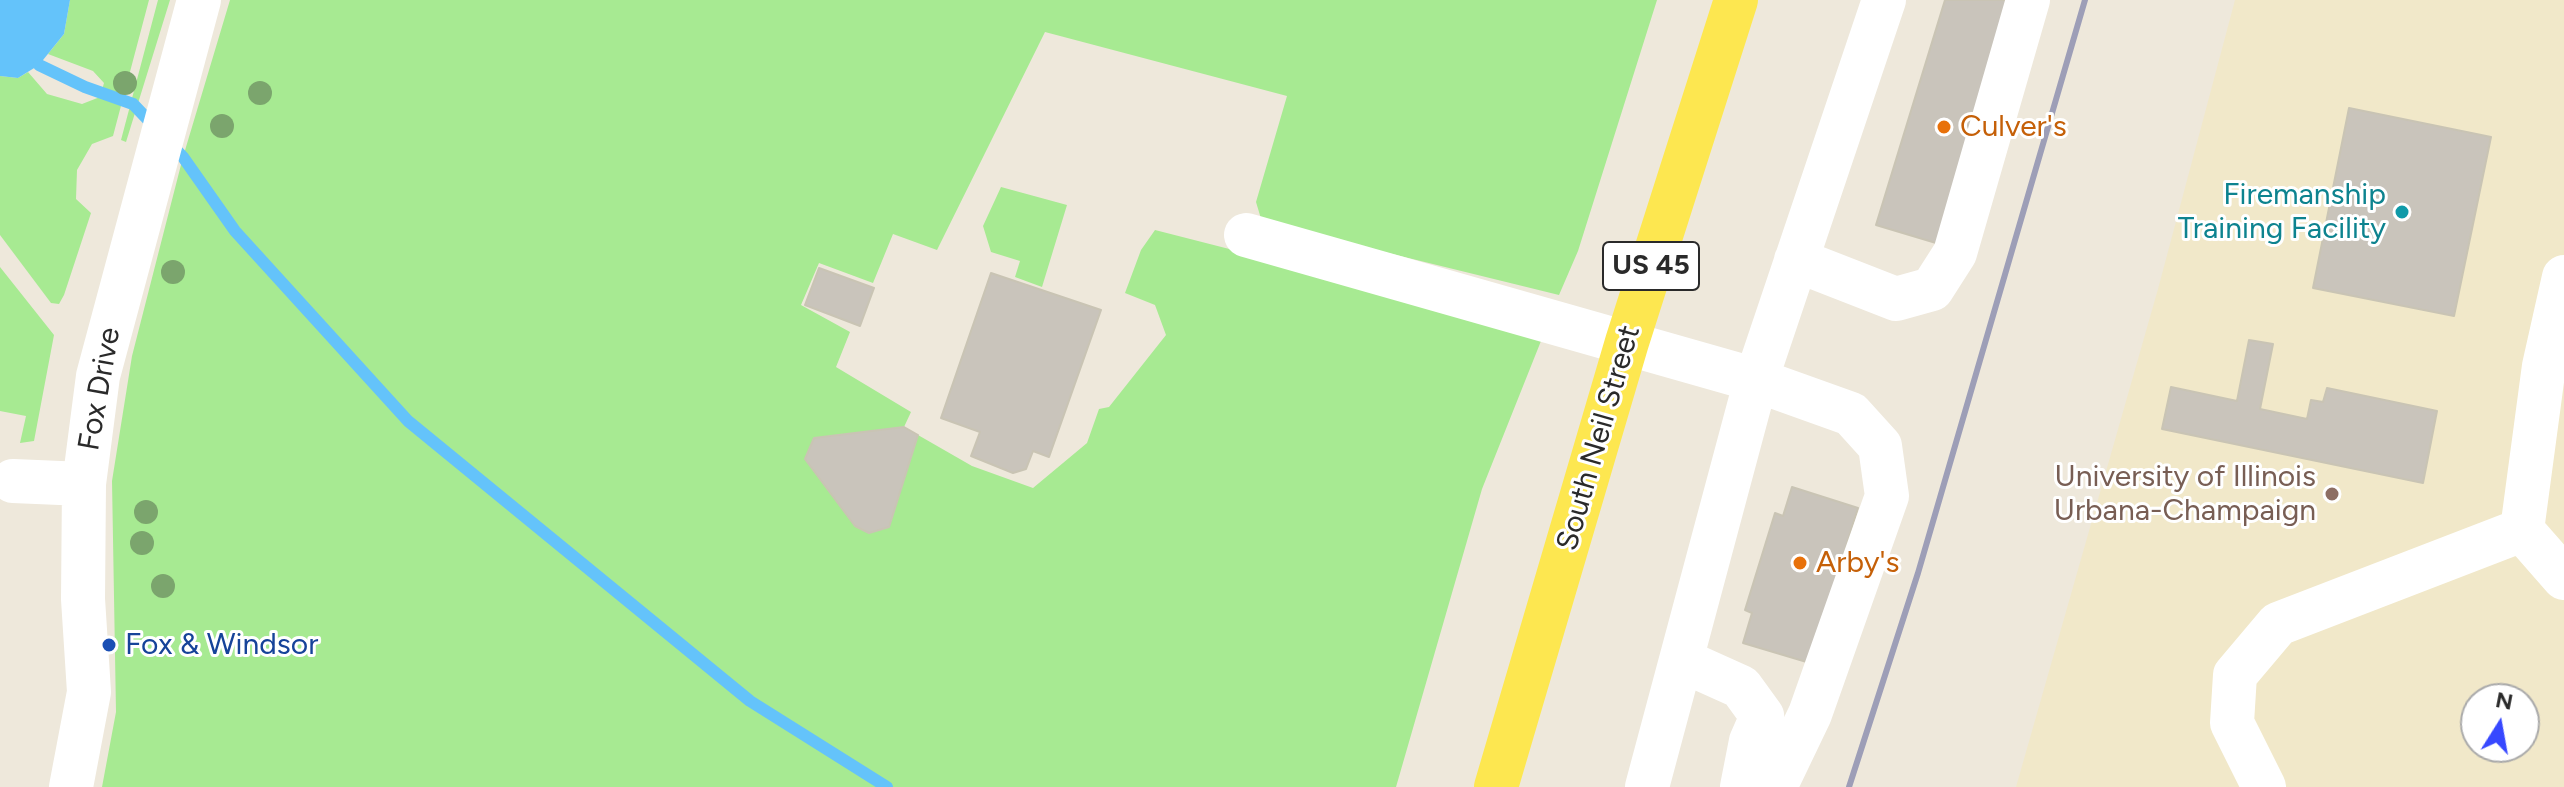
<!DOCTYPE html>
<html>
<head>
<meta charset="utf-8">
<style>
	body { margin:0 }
	#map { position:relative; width:2564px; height:787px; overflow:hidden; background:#eee8db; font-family:Figtree,sans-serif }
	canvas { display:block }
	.north { position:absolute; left:2460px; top:683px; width:80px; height:80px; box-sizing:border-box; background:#fff; border:2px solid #aaa; border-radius:50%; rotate:11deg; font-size:22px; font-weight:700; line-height:32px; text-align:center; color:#2a2a2a }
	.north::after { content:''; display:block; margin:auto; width:28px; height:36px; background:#3748ff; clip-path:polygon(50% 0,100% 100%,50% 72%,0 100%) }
</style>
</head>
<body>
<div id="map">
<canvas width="2564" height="787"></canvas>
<div class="north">N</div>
</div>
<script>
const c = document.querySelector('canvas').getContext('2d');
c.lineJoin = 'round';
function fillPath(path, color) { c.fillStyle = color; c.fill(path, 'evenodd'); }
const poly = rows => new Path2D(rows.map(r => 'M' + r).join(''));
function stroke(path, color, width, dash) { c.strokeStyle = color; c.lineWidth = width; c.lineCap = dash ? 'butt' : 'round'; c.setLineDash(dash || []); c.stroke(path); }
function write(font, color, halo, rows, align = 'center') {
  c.font = font + ' Figtree,sans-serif'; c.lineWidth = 6; c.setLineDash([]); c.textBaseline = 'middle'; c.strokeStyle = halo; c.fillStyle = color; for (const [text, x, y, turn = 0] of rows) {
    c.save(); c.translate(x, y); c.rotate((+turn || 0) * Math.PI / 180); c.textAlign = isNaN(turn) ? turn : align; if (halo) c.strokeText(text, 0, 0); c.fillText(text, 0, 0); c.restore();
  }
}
const education = poly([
	[2235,0,2564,0,2564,787,2016,787,2158,289],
	[2476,699,2524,699,2524,747,2476,747]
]);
const green = poly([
	[70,0,149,0,113,136,92,144,77,170,76,199,91,213,64,295,59,304,51,303,0,235,0,76,18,78,28,72,47,94,82,104,100,97,104,83,93,71,48,54,64,34],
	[158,0,170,0,126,142,121,140],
	[230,0,1657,0,1578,251,1559,295,1262,222,1256,202,1287,96,1045,32,937,250,893,234,873,283,819,263,801,305,850,332,836,367,911,412,904,427,814,438,805,459,889,527,918,435,972,466,1033,488,1087,443,1099,409,1109,407,1166,335,1155,305,1125,293,1141,250,1155,230,1241,252,1541,341,1482,489,1396,787,102,787,116,712,112,481,132,356,183,157],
	[1001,187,1067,205,1042,287,1015,277,1020,261,991,252,983,226],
	[0,267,54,335,34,441,20,443,26,416,0,411]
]);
const water = poly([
	[0,0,70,0,64,34,39,65,18,78,0,76]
]);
const stream = poly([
	[39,65,85,87,133,104,154,126],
	[170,143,183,157,235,231,408,421,750,701,887,787]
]);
const building = poly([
	[1945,0,2008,0,1946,246,1876,225,1945,0],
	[2349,108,2491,137,2454,316,2313,288,2349,108],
	[819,268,874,288,860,326,805,305,819,268],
	[991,273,1101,310,1049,457,1033,451,1026,469,1013,473,971,456,980,432,941,418,991,273],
	[2249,340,2273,344,2260,409,2307,419,2311,400,2323,402,2327,388,2437,411,2423,483,2162,429,2171,387,2237,401,2249,340],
	[904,427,918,435,889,527,869,533,855,526,805,459,814,438,904,427],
	[1792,487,1858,508,1810,663,1743,643,1752,613,1745,610,1775,513,1783,516,1792,487]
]);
const minor = poly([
	[1246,235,1756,380,1851,414,1880,446,1887,496,1810,714,1775,787],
	[1796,260,1896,299,1932,289,1955,253,2028,0],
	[2564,277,2544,366,2522,530,2564,578],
	[13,481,84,484],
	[1681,660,1741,687,1762,716,1751,741,1742,787],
	[71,787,89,692,83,599,84,484,98,376,199,0],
	[1647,787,1756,380,1884,0],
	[2264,787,2232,723,2235,675,2278,624,2522,530]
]);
const major = poly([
	[1496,787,1627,342,1736,0]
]);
const rail = poly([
	[1849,787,1918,573,2085,0]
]);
const trees = [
	[125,83],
	[260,93],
	[222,126],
	[173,272],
	[146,512],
	[142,543],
	[163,586]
];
const markers = [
	[1944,127,8,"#e8710a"],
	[2402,212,8,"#0f9aa8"],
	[2332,494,8,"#8d6e63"],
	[1800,563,8,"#e8710a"],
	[109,645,8,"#1a4fb4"]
];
const shields = [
	[1651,266,96]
];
const shieldNames = [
	["US 45",1651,266]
];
const foodNames = [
	["Culver's",1960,127],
	["Arby's",1816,563]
];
const cultureNames = [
	["Firemanship",2386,195],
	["Training Facility",2386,229]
];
const streetNames = [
	["Fox Drive",100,389,-80],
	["South Neil Street",1599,438,-74]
];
const educationNames = [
	["University of Illinois",2316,477],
	["Urbana-Champaign",2316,511]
];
const transitNames = [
	["Fox & Windsor",125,645]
];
fillPath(education, '#f1e8c9');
fillPath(green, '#a7ea92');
fillPath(water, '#64c3fa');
stroke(stream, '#64c3fa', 12);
fillPath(building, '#c9c4bb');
stroke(building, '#c9c4b4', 2);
stroke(minor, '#fff', 44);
stroke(major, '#fde750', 44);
stroke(rail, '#9d9eb7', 6);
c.fillStyle = '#7ba56d';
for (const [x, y] of trees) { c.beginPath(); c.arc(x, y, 12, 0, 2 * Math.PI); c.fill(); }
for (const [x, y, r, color] of markers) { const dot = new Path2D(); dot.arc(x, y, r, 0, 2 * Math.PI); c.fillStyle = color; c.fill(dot); stroke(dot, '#fff', 3); }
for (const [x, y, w] of shields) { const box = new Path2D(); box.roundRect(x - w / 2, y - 24, w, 48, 6); c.fillStyle = '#fff'; c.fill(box); stroke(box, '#2a2a2a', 2); }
write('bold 28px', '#2a2a2a', null, shieldNames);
write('30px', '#c56008', '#fff', foodNames, 'left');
write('30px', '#0d838f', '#fff', cultureNames, 'right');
write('30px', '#2a2a2a', '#fff', streetNames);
write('30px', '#785e54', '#fff', educationNames, 'right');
write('30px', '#164399', '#fff', transitNames, 'left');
</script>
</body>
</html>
